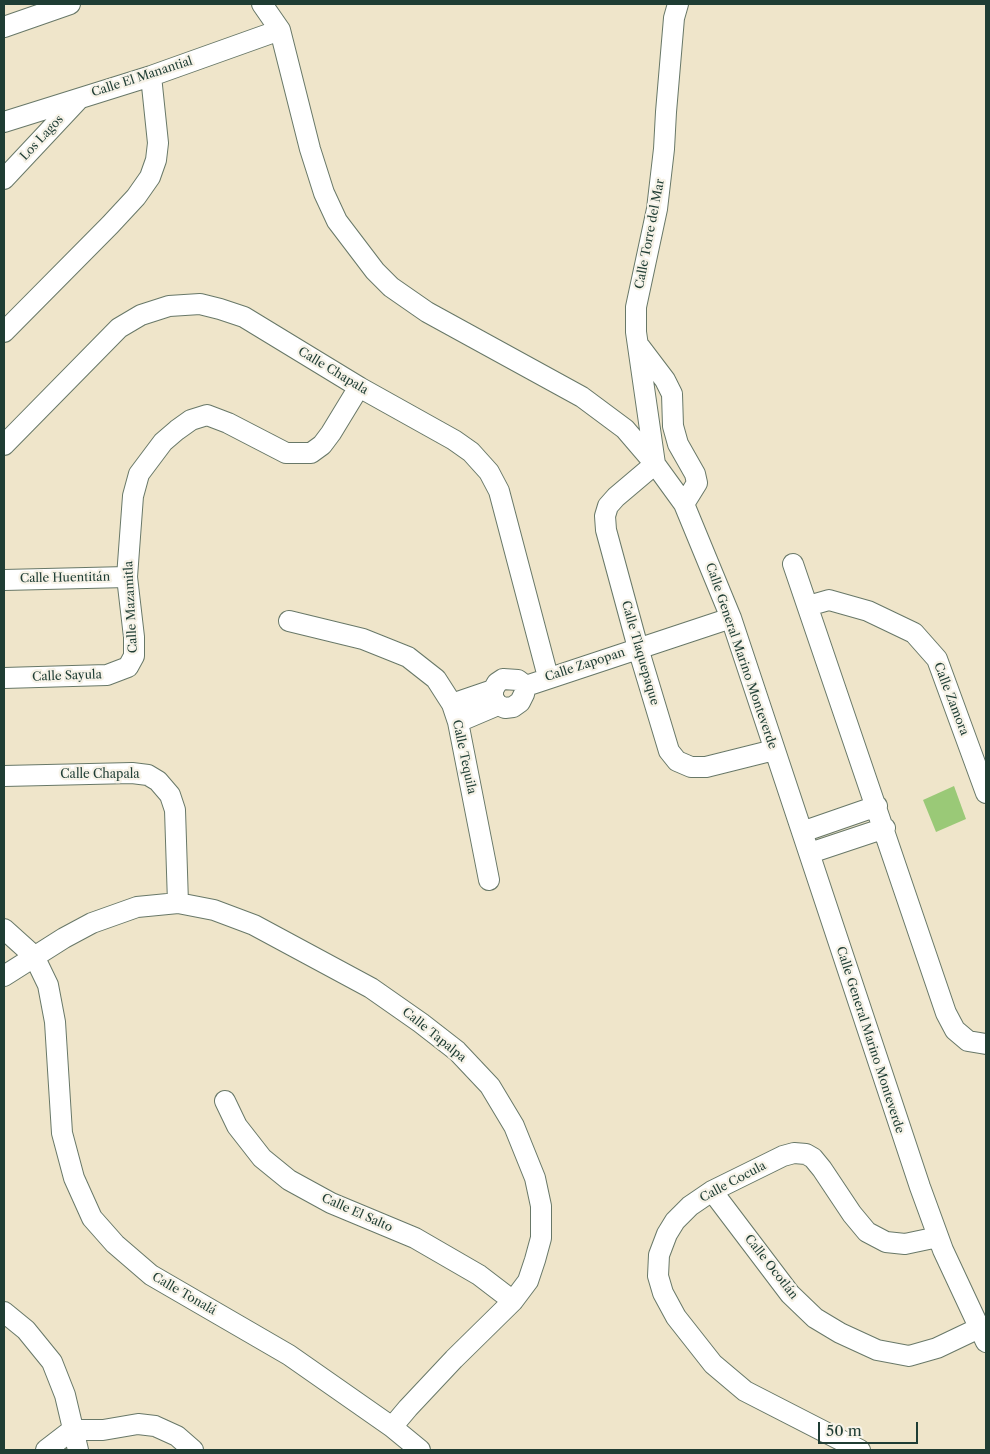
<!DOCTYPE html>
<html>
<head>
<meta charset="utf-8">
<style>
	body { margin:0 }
	#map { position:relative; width:990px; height:1454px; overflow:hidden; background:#efe5ca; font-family:"Libre Caslon Text",serif }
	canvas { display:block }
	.frame { position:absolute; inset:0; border:5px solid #1f3d34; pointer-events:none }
	.scale { position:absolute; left:818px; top:1422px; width:100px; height:22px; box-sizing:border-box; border:2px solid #1f3d34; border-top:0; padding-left:6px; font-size:15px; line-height:18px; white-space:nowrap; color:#1f3d34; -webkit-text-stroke:4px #f7f3e8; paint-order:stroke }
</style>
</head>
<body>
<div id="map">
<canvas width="990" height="1454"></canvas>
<div class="frame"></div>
<div class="scale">50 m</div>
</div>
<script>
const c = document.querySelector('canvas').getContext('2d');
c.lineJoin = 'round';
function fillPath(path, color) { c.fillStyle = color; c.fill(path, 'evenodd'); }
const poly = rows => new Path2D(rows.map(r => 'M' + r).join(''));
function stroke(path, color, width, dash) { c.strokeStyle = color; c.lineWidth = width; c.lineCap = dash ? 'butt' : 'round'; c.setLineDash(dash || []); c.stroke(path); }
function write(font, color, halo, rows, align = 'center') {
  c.font = font + ' "Libre Caslon Text",serif'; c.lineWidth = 4.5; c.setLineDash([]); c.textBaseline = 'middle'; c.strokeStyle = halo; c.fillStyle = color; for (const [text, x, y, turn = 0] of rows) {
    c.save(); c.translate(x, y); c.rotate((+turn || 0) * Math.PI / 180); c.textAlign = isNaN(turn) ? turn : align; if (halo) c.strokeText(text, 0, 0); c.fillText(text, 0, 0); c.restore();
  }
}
const green = poly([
	[954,786,966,819,936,832,923,800]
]);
const minor = poly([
	[262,4,280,30,310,149,324,193,337,221,375,271,391,287,427,312,582,397,625,429,655,464,684,504,731,618,920,1187,943,1250,986,1342],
	[678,4,674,18,666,112,664,149,657,209,636,307,636,332,655,464,616,497,608,506,605,516,606,530,638,648,669,751,677,761,691,767,706,767,774,750],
	[4,27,70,4],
	[4,122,151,76,280,30],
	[4,179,79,99],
	[4,332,110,225,136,197,150,177,156,160,158,143,151,76],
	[640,347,665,380,672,394,673,426,678,444,695,474,697,483,684,504],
	[4,445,119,328,141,315,169,306,200,304,220,309,244,317,359,387,454,440,471,452,489,472,499,491,548,677],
	[793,564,946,1013,955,1030,968,1041,986,1044],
	[4,580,127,577],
	[808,606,829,600,868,611,914,633,937,659,986,793],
	[289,621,363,639,408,657,436,679,452,704,458,722,489,880],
	[4,678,107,675,128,667,134,656,134,637,127,577,133,496,139,474,163,442,177,430,191,420,207,415,228,423,286,453,311,453,322,445,331,433,359,387],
	[503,679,518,680,526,686,524,694,520,702,513,707,505,708,498,705,493,698,493,690,497,683,503,679],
	[526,686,731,618],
	[452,704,493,690],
	[458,722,498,705],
	[4,776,132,773,148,775,158,781,170,795,175,810,178,903],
	[802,832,877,806],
	[810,853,885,828],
	[4,929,34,956,48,985,55,1022,62,1133,74,1178,92,1218,115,1244,151,1275,289,1355,392,1427,420,1450],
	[4,976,64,938,92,923,137,907,178,903,214,910,254,925,371,988,421,1023,457,1051,490,1086,514,1126,535,1178,541,1206,541,1238,535,1260,528,1281,513,1301,454,1359,408,1408,392,1427],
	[225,1101,237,1126,262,1158,289,1180,331,1203,415,1238,479,1275,513,1301],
	[712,1191,790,1294,815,1318,840,1333,877,1350,909,1356,937,1348,979,1328],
	[4,1312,26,1330,52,1362,65,1395,78,1450],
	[46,1450,72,1430,103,1430,138,1424,155,1426,177,1436,193,1450],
	[860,1450,745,1391,713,1364,676,1317,663,1293,658,1276,659,1255,667,1234,675,1221,690,1206,712,1191,783,1156,794,1153,806,1154,813,1158,822,1169,852,1214,867,1232,886,1242,905,1244,938,1237]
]);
const streetNames = [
	["Calle El Manantial",142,77,-18],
	["Los Lagos",42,138,-47],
	["Calle Torre del Mar",650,234,-79],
	["Calle Chapala",333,371,31],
	["Calle Huentitán",65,578,-1],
	["Calle Mazamitla",131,607,-93],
	["Calle Tlaquepaque",640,653,74],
	["Calle General Marino Monteverde",741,656,71],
	["Calle Zapopan",585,665,-18],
	["Calle Sayula",67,676,-2],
	["Calle Zamora",951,699,69],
	["Calle Tequila",464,757,78],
	["Calle Chapala",100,775],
	["Calle Tapalpa",434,1035,39],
	["Calle General Marino Monteverde",870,1040,72],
	["Calle Cocula",733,1182,-28],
	["Calle El Salto",357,1213,24],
	["Calle Ocotlán",771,1267,52],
	["Calle Tonalá",184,1294,30]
];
fillPath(green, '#9ac977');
stroke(minor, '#687868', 22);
stroke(minor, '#fff', 20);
write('12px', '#1f3d34', '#f7f3e8', streetNames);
</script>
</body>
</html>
